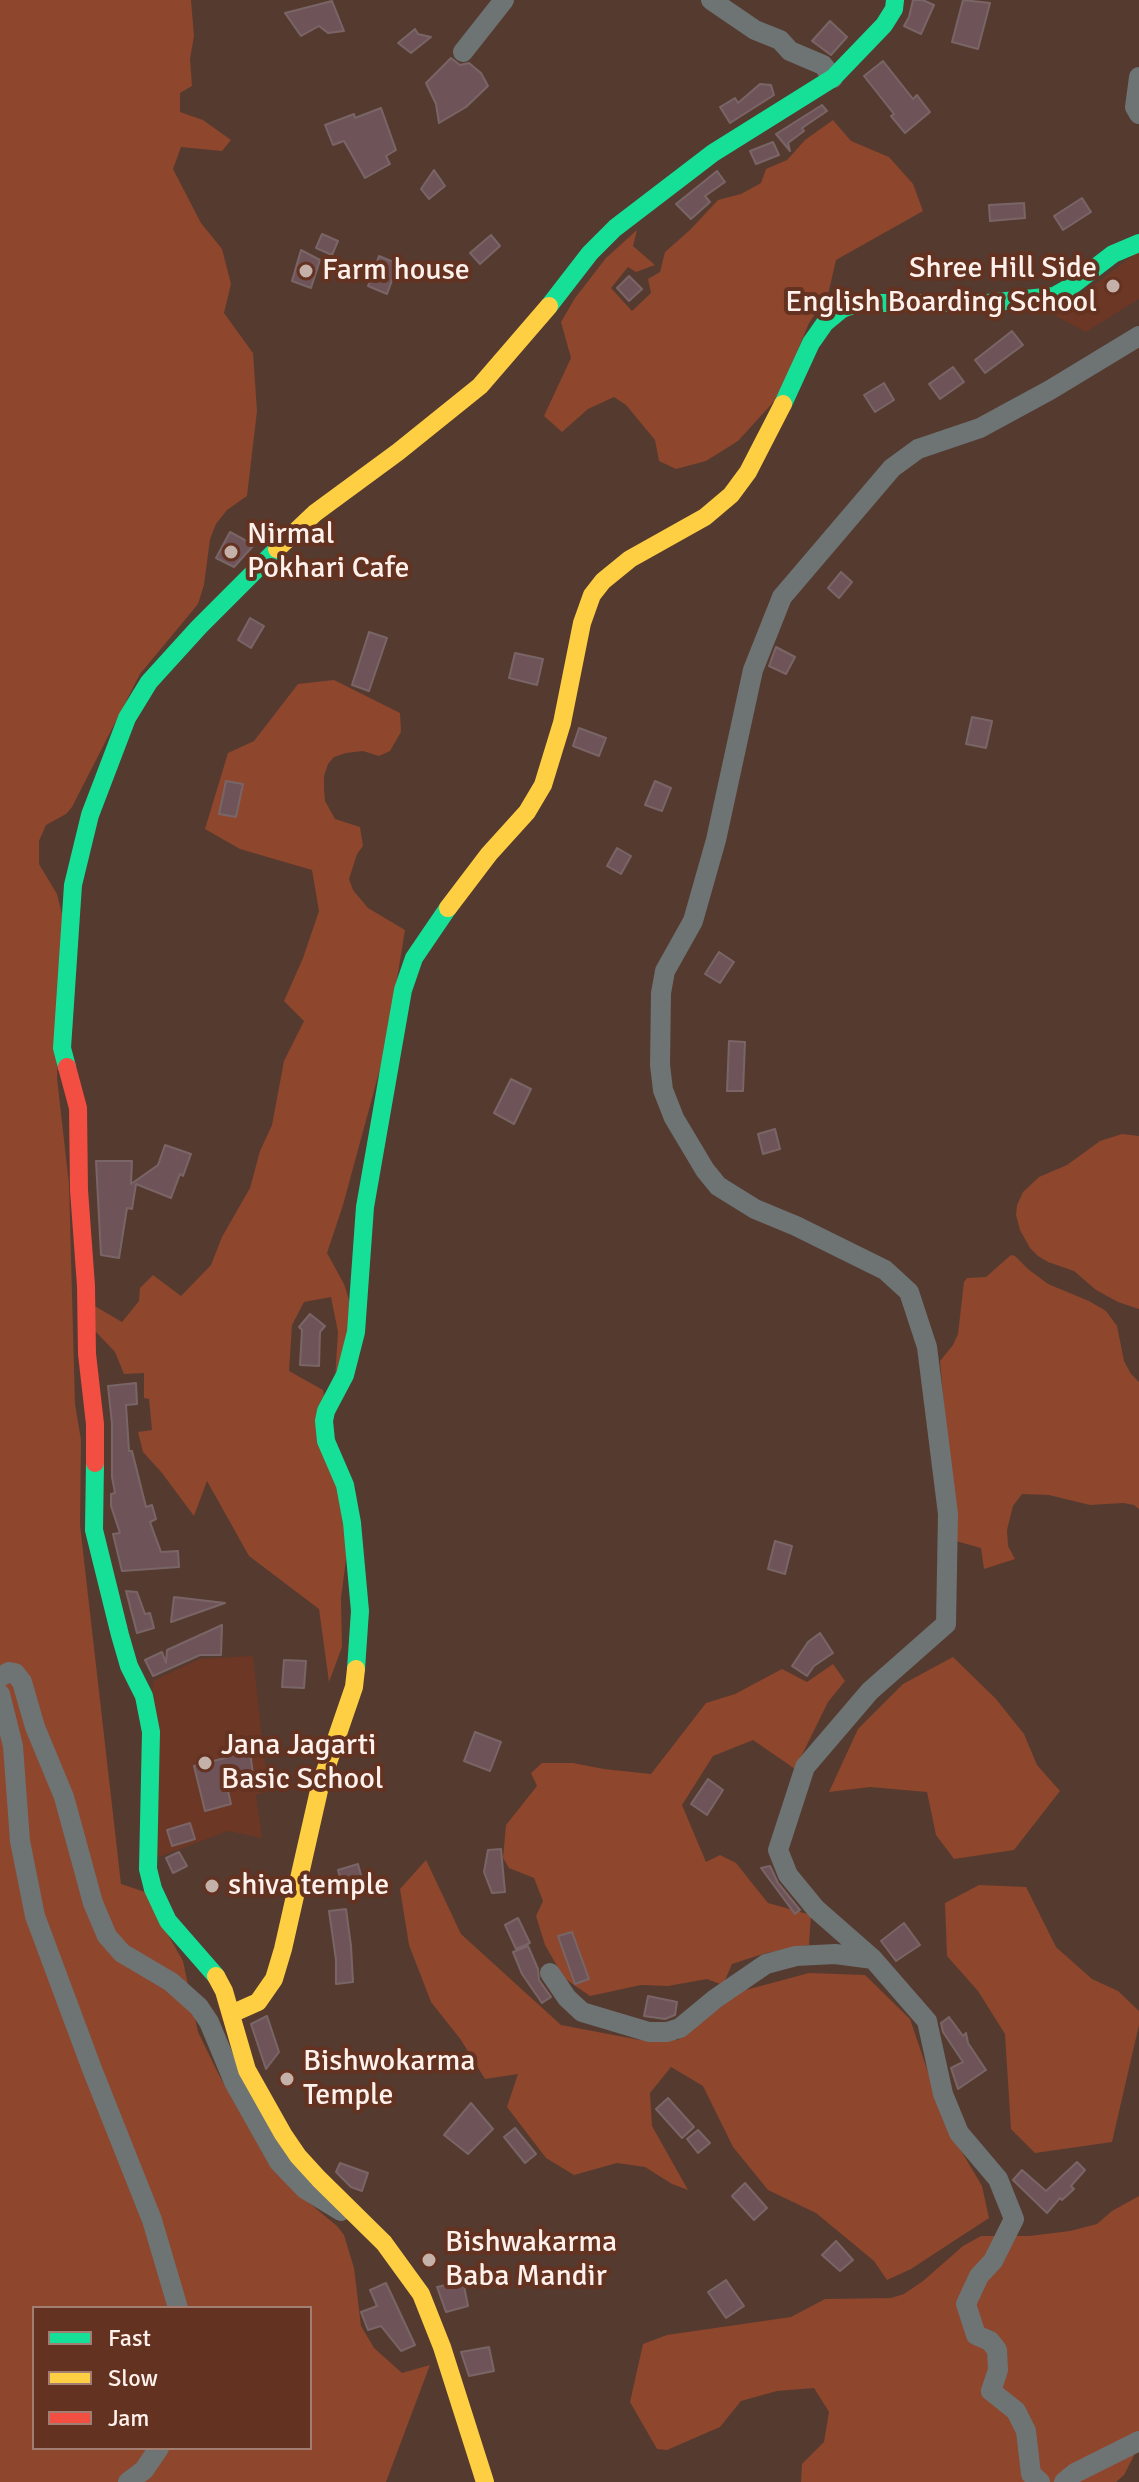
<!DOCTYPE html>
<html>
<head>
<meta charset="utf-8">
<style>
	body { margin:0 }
	#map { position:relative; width:1139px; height:2482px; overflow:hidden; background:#553a30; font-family:Signika,sans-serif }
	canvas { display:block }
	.legend { position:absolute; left:32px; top:2306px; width:280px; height:144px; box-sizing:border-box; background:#643221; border:2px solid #a27e72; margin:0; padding:10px 14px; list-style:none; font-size:24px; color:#fef1ec }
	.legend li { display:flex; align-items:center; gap:16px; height:40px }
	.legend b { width:40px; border:2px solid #a27e72 }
</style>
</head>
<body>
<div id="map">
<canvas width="1139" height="2482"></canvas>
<ul class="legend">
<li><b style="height:10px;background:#16e098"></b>Fast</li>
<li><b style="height:10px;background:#ffcf43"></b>Slow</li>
<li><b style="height:10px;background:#f24e42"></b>Jam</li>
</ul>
</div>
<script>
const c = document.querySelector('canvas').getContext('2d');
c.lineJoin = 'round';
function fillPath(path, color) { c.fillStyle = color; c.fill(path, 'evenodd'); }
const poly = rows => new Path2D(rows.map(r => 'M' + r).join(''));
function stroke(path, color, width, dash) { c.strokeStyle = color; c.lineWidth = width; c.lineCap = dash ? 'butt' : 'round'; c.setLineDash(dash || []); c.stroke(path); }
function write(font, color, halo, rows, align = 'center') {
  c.font = font + ' Signika,sans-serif'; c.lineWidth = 8; c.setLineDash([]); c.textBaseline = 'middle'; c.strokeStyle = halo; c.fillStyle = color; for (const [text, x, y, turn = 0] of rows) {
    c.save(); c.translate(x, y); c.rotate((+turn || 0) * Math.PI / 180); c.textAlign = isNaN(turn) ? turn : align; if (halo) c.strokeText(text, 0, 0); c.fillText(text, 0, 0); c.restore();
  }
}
const built = poly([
	[1139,251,1139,299,1086,332,1054,315],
	[253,1656,268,1791,256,1795,262,1838,228,1831,140,1864,153,1681,199,1659]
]);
const green = poly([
	[0,0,191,0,194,36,190,59,192,86,180,93,180,112,203,120,231,140,222,151,181,147,173,169,201,223,222,249,231,284,224,313,253,353,257,411,247,496,227,510,216,524,210,539,204,585,198,604,140,674,72,807,66,814,46,825,39,841,39,864,57,894,63,918,57,1078,69,1184,75,1404,81,1440,80,1525,121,1884,148,1893,159,1919,183,1961,198,2032,219,2075,269,2164,290,2187,337,2226,344,2235,354,2268,361,2326,374,2348,402,2373,430,2365,386,2482,0,2482],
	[34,2308,310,2308,310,2448,34,2448],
	[833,120,851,141,889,157,913,184,923,211,836,260,828,295,809,323,779,396,738,441,706,461,676,469,659,461,655,440,626,405,614,397,588,409,562,432,544,416,571,358,561,322,575,298,606,258,637,230,633,246,655,265,636,272,628,267,611,288,632,311,651,293,648,279,660,272,665,252,690,230,718,200,741,194,761,183,766,169,787,160,805,140],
	[334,680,400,713,401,732,390,751,379,756,363,751,346,753,334,757,328,764,324,776,324,789,325,801,335,819,360,827,363,846,357,854,349,879,353,890,368,908,405,930,386,1047,343,1205,327,1253,344,1284,353,1312,335,1380,338,1332,331,1297,304,1302,292,1325,289,1371,323,1390,347,1552,341,1598,342,1647,329,1682,319,1609,249,1556,207,1481,194,1516,162,1473,143,1452,138,1432,152,1430,149,1399,144,1398,144,1373,124,1374,115,1352,95,1331,93,1305,122,1322,139,1301,140,1288,153,1275,181,1296,211,1265,222,1237,250,1188,260,1151,272,1125,284,1061,304,1021,284,1001,303,958,319,911,312,870,240,849,205,829,228,753,254,741,298,684],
	[1122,1134,1139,1136,1139,1309,1118,1302,1096,1290,1074,1271,1048,1262,1038,1256,1030,1248,1020,1230,1016,1215,1017,1205,1023,1192,1039,1177,1067,1165,1100,1141],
	[1011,1255,1015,1256,1028,1269,1048,1284,1089,1301,1106,1311,1117,1326,1124,1361,1131,1374,1139,1382,1139,1509,1134,1505,1123,1503,1090,1505,1049,1495,1022,1494,1013,1506,1007,1530,1008,1546,1015,1559,984,1569,981,1548,956,1541,940,1361,953,1345,958,1334,964,1282,967,1278,986,1277],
	[953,1657,996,1699,1024,1734,1037,1765,1060,1791,1014,1850,954,1859,936,1835,927,1792,870,1787,829,1792,858,1729,903,1684],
	[833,1664,845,1681,828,1702,795,1769,753,1740,713,1756,682,1805,706,1862,720,1855,736,1863,768,1903,811,1915,809,1945,766,1953,732,1964,723,1985,707,1979,668,1986,641,1985,590,1996,564,1978,545,1945,536,1916,543,1901,534,1878,509,1868,503,1858,506,1825,537,1786,531,1773,542,1763,573,1763,604,1769,651,1774,706,1703,735,1694,782,1669,807,1682],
	[426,1860,461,1934,561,2025,640,2040,678,2040,742,1991,809,1973,865,1975,910,2019,946,2125,982,2186,989,2218,911,2269,887,2280,874,2261,816,2213,768,2190,733,2147,703,2086,671,2067,650,2093,652,2126,688,2190,672,2184,645,2167,617,2163,574,2175,546,2158,507,2107,518,2074,485,2079,461,2040,431,2002,409,1945,400,1889],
	[979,1885,1026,1887,1056,1947,1092,1979,1118,1991,1139,2011,1139,2025,1112,2142,1035,2153,1011,2129,1005,2034,978,1991,947,1956,945,1903],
	[1139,2196,1139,2446,1124,2475,1116,2482,801,2482,802,2464,824,2442,829,2412,814,2388,777,2391,741,2401,720,2427,667,2450,657,2449,630,2402,643,2344,667,2335,791,2317,825,2299,891,2298,904,2294,923,2281,963,2246,981,2236,1029,2236,1070,2231,1097,2224,1112,2211]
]);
const building = poly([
	[913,0,923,0,934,5,921,34,904,26,909,17,913,0],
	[963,0,990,3,978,49,952,42,963,0],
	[332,1,344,31,328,33,319,26,301,36,285,13,332,1],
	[830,21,847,37,831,55,812,41,830,21],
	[415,29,418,34,431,37,411,53,398,43,415,29],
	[451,58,460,65,469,63,481,73,488,86,466,107,439,123,436,104,426,83,451,58],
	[883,61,913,99,917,95,930,112,905,133,891,116,894,114,864,76,883,61],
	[760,84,771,85,774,95,730,123,720,107,735,98,738,103,760,84],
	[822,105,827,111,802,128,804,131,788,143,790,151,776,134,822,105],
	[381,108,396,150,386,156,390,164,365,178,344,141,333,145,325,125,354,114,355,118,381,108],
	[773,142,779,155,756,164,750,151,773,142],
	[434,170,445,186,429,199,421,189,434,170],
	[717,171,725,182,705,196,710,202,691,219,676,204,717,171],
	[1082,198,1091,212,1063,230,1054,216,1082,198],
	[1024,203,1025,218,990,221,989,205,1024,203],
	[322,234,338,241,332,255,316,248,322,234],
	[491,235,500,246,480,264,470,253,491,235],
	[301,250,320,260,311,288,292,281,301,250],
	[379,256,398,264,387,294,368,286,379,256],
	[629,276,642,289,629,301,617,288,629,276],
	[1012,331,1023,345,985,373,975,360,1012,331],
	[953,367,964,382,940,399,929,384,953,367],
	[884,383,894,400,875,412,864,395,884,383],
	[230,532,254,545,234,567,216,558,230,532],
	[841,572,852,582,839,598,828,588,841,572],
	[250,618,264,626,251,648,238,640,250,618],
	[369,632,387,638,369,691,352,685,369,632],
	[776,647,795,657,786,674,769,666,776,647],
	[515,653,543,659,537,685,509,678,515,653],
	[972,717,992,721,986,748,966,744,972,717],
	[579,728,606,738,599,756,573,746,579,728],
	[226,781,243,784,236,817,219,814,226,781],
	[655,781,671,788,662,811,645,805,655,781],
	[617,848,631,856,621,874,607,866,617,848],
	[719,952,734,962,720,983,705,974,719,952],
	[729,1041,745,1042,743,1091,727,1091,729,1041],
	[511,1079,531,1089,514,1124,494,1113,511,1079],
	[775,1129,780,1149,763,1154,758,1134,775,1129],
	[165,1145,191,1154,183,1176,180,1174,171,1198,136,1184,132,1209,127,1208,119,1258,101,1255,96,1161,132,1161,131,1184,158,1165,165,1145],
	[310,1314,325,1326,320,1332,319,1366,300,1365,302,1330,299,1327,310,1314],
	[136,1383,137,1404,126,1405,129,1451,132,1451,146,1507,152,1505,156,1519,150,1522,161,1552,178,1551,179,1567,122,1571,113,1534,120,1533,111,1506,111,1494,115,1493,112,1477,112,1424,108,1386,136,1383],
	[775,1541,792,1546,785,1574,768,1569,775,1541],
	[126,1591,137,1592,145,1614,150,1613,154,1628,137,1633,126,1591],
	[174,1597,225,1603,171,1622,174,1597],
	[222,1625,221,1655,200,1655,153,1676,145,1660,162,1652,166,1663,167,1650,222,1625],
	[820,1633,833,1653,814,1666,807,1676,792,1666,808,1642,820,1633],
	[284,1660,306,1661,304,1688,282,1687,284,1660],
	[475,1732,501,1742,490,1771,464,1761,475,1732],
	[250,1752,253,1774,225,1778,231,1804,205,1811,194,1766,229,1757,229,1755,250,1752],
	[708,1779,723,1790,707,1815,691,1804,708,1779],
	[190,1823,195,1839,172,1846,167,1830,190,1823],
	[501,1849,505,1892,492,1893,484,1872,488,1850,501,1849],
	[179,1852,187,1866,173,1873,166,1858,179,1852],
	[358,1864,363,1883,343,1889,338,1870,358,1864],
	[770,1866,778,1883,800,1910,795,1914,761,1868,770,1866],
	[346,1909,351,1946,353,1982,336,1984,336,1960,329,1911,346,1909],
	[518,1918,530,1943,516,1949,505,1925,518,1918],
	[904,1923,920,1945,896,1961,881,1941,904,1923],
	[572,1932,589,1979,575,1984,558,1936,572,1932],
	[528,1946,538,1969,539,1980,551,1997,542,2003,522,1974,513,1952,528,1946],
	[648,1996,677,2002,675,2015,665,2019,644,2016,648,1996],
	[267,2016,279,2052,266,2069,251,2024,267,2016],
	[949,2017,963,2036,966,2033,968,2043,986,2070,958,2089,951,2068,963,2062,943,2032,941,2023,949,2017],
	[668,2098,694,2127,682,2138,656,2109,668,2098],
	[471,2103,493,2129,468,2154,444,2135,471,2103],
	[515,2128,536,2154,525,2163,504,2137,515,2128],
	[698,2130,710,2143,698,2153,687,2139,698,2130],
	[1077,2162,1085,2170,1071,2186,1074,2189,1062,2200,1060,2198,1047,2213,1013,2180,1022,2170,1046,2191,1077,2162],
	[340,2163,368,2173,362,2191,351,2187,336,2172,340,2163],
	[745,2183,767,2208,754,2220,732,2196,745,2183],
	[836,2241,853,2260,840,2271,822,2255,836,2241],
	[726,2280,744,2306,726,2318,708,2292,726,2280],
	[463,2281,468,2306,446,2312,437,2287,463,2281],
	[386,2283,415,2345,401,2351,381,2326,368,2330,361,2312,377,2306,370,2290,386,2283],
	[489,2347,494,2371,469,2376,461,2352,489,2347]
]);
const street = poly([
	[711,0,755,30,780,40,790,51,823,65,833,78],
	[463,52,504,0],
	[1139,77,1135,107,1139,114],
	[0,1677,9,1672,15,1673,22,1682,35,1727,64,1797,93,1903,107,1936,122,1953,171,1982,199,2007,209,2022,234,2082,279,2162,305,2189,341,2211],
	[0,1694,13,1746,20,1841,35,1916,92,2069,152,2220,178,2308],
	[550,1973,567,1998,582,2012,649,2032,667,2032,680,2028,715,1999,766,1964,796,1956,835,1954,873,1959],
	[128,2482,144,2470,159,2448],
	[1040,2482,1031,2474,1026,2431,1016,2411,991,2391,998,2370,997,2350,990,2341,976,2335,966,2304,979,2276,993,2261,1014,2219,998,2179,959,2133,943,2094,927,2021,873,1959,816,1909,788,1875,778,1850,805,1767,870,1691,946,1624,948,1514,927,1347,909,1292,885,1270,796,1226,755,1209,718,1186,705,1170,674,1118,663,1090,660,1065,661,993,665,971,693,921,716,840,753,670,782,597,892,468,918,449,980,428,1050,390,1139,336],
	[1064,2482,1075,2473,1139,2441]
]);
const fast = poly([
	[549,306,590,253,615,228,713,153,833,78,884,25,894,9,895,0],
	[783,404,811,343,825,323,842,309,855,304,870,303,987,303,1054,296,1070,287,1113,254,1139,243],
	[67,1067,62,1048,73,885,90,815,127,718,149,682,199,627,277,549],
	[95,1463,94,1530,120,1635,129,1666,144,1696,151,1732,148,1869,153,1889,168,1921,216,1976],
	[356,1669,360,1611,352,1523,345,1485,326,1441,324,1421,326,1411,345,1375,356,1332,365,1207,403,990,414,958,448,908]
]);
const slow = poly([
	[277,549,315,513,398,452,480,386,549,306],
	[448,908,489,854,527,812,543,785,562,723,582,623,592,595,603,581,630,559,705,517,731,495,748,472,783,404],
	[216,1976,224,1991,247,2070,283,2134,298,2156,319,2179,384,2243,421,2294,442,2347,485,2482],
	[231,2014,258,2002,274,1979,283,1949,320,1786,354,1687,356,1669]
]);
const jam = poly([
	[67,1067,78,1108,79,1190,86,1286,87,1354,95,1424,95,1463]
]);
const markers = [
	[306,271,8,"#c3b1aa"],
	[1113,286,8,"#c3b1aa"],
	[231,552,8,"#c3b1aa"],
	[205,1763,8,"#c3b1aa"],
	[212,1886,8,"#c3b1aa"],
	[287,2079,8,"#c3b1aa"],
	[429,2260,8,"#c3b1aa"]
];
const poiNames = [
	["Shree Hill Side",1097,269,"right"],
	["English Boarding School",1097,303,"right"],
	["Farm house",322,271],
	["Nirmal",247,535],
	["Pokhari Cafe",247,569],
	["Jana Jagarti",221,1746],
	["Basic School",221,1780],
	["shiva temple",228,1886],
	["Bishwokarma",303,2062],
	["Temple",303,2096],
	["Bishwakarma",445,2243],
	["Baba Mandir",445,2277]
];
fillPath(built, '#6c3725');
fillPath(green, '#8e462d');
fillPath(building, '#6e5459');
stroke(building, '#7a6566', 2);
stroke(street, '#6e7374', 20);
stroke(fast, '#16e098', 18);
stroke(slow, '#ffcf43', 18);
stroke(jam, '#f24e42', 18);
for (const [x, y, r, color] of markers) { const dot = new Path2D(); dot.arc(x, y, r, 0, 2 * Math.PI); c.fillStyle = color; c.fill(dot); stroke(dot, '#643221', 3); }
write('30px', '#fef1ec', '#643221', poiNames, 'left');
</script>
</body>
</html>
